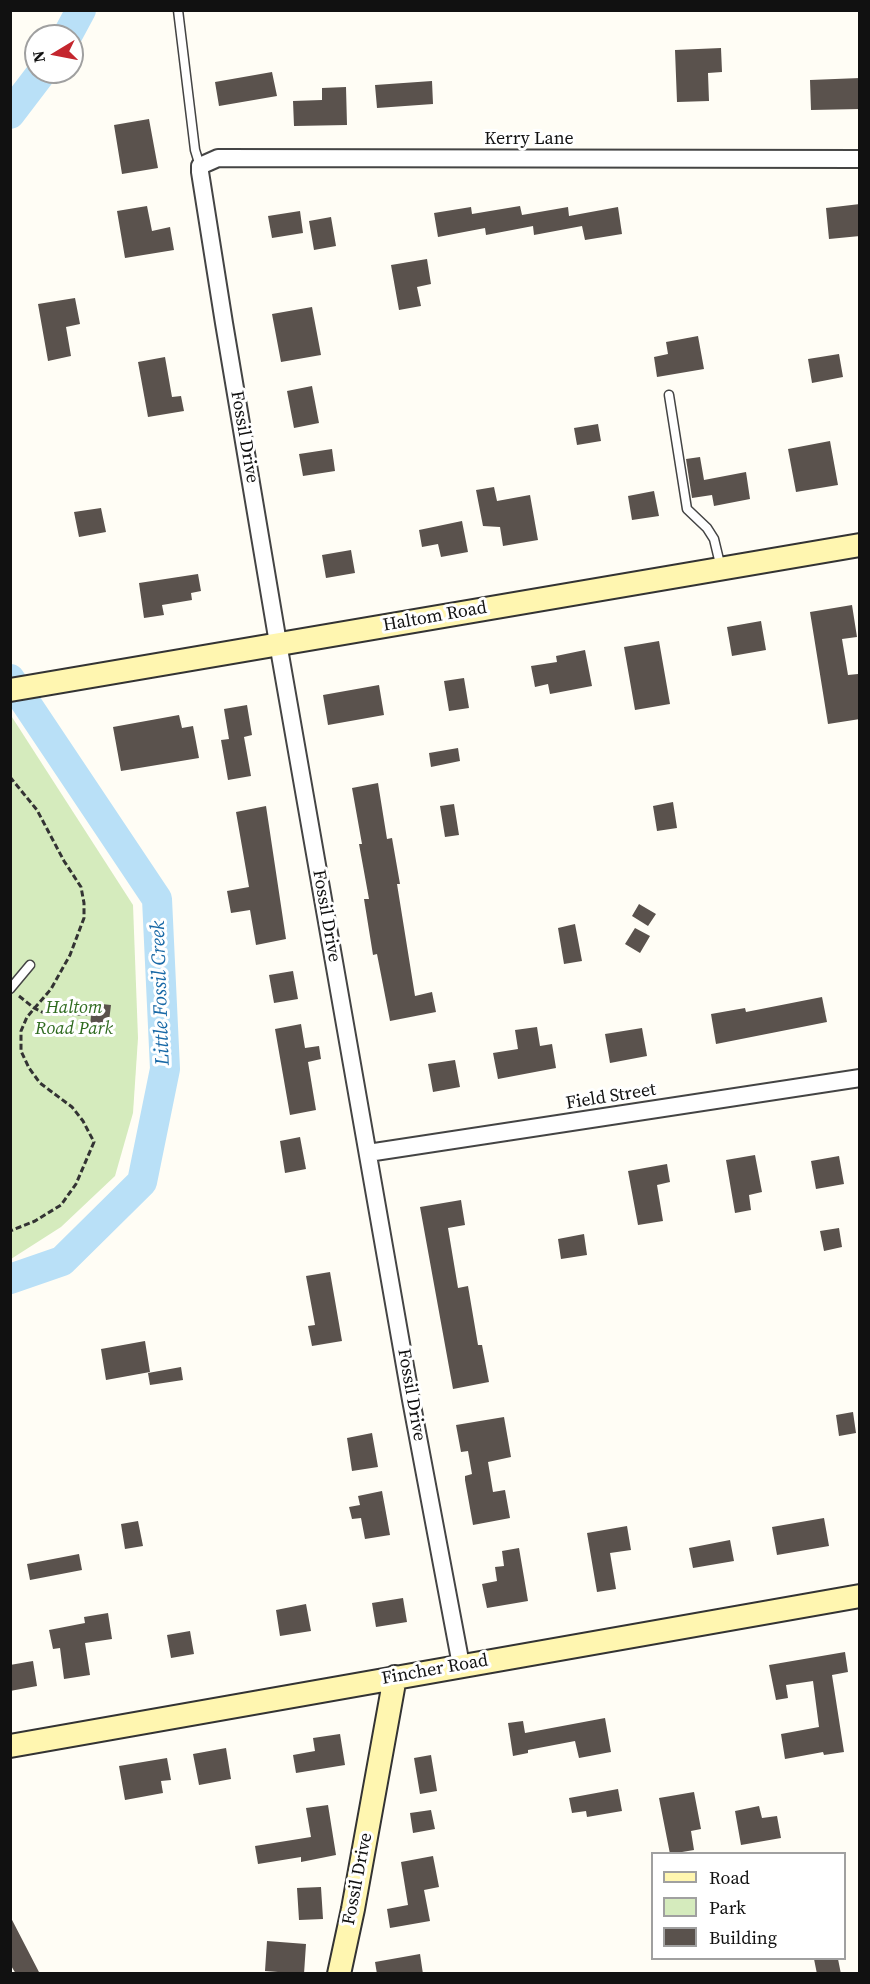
<!DOCTYPE html>
<html>
<head>
<meta charset="utf-8">
<style>
	body { margin:0 }
	#map { position:relative; width:870px; height:1984px; overflow:hidden; background:#fffdf5; font-family:"Source Serif 4",serif }
	canvas { display:block }
	.frame { position:absolute; inset:0; border:12px solid #111; pointer-events:none }
	.legend { position:absolute; left:651px; top:1852px; width:195px; height:108px; box-sizing:border-box; background:#fff; border:2px solid #a0a0a0; margin:0; padding:8px 10px; list-style:none; font-size:18px; color:#111 }
	.legend li { display:flex; align-items:center; gap:12px; height:30px }
	.legend b { width:30px; border:2px solid #a0a0a0 }
	.north { position:absolute; left:24px; top:24px; width:60px; height:60px; box-sizing:border-box; background:#fff; border:2px solid #a0a0a0; border-radius:50%; rotate:260deg; font-size:16px; font-weight:700; line-height:24px; text-align:center; color:#111 }
	.north::after { content:''; display:block; margin:auto; width:21px; height:27px; background:#c4262e; clip-path:polygon(50% 0,100% 100%,50% 72%,0 100%) }
</style>
</head>
<body>
<div id="map">
<canvas width="870" height="1984"></canvas>
<div class="frame"></div>
<ul class="legend">
<li><b style="height:8px;background:#fff6b0"></b>Road</li>
<li><b style="height:16px;background:#d5ebbd"></b>Park</li>
<li><b style="height:16px;background:#5a524d"></b>Building</li>
</ul>
<div class="north">N</div>
</div>
<script>
const c = document.querySelector('canvas').getContext('2d');
c.lineJoin = 'round';
function fillPath(path, color) { c.fillStyle = color; c.fill(path, 'evenodd'); }
const poly = rows => new Path2D(rows.map(r => 'M' + r).join(''));
function stroke(path, color, width, dash) { c.strokeStyle = color; c.lineWidth = width; c.lineCap = dash ? 'butt' : 'round'; c.setLineDash(dash || []); c.stroke(path); }
function write(font, color, halo, rows, align = 'center') {
  c.font = font + ' "Source Serif 4",serif'; c.lineWidth = 6; c.setLineDash([]); c.textBaseline = 'middle'; c.strokeStyle = halo; c.fillStyle = color; for (const [text, x, y, turn = 0] of rows) {
    c.save(); c.translate(x, y); c.rotate((+turn || 0) * Math.PI / 180); c.textAlign = isNaN(turn) ? turn : align; if (halo) c.strokeText(text, 0, 0); c.fillText(text, 0, 0); c.restore();
  }
}
const green = poly([
	[10,714,133,905,138,1038,133,1113,115,1176,61,1227,11,1259]
]);
const river = poly([
	[67,36,81,10],
	[10,114,42,72],
	[10,679,157,899,165,1069,142,1182,62,1261,10,1279]
]);
const building = poly([
	[721,48,722,72,708,73,709,101,677,102,675,50],
	[272,72,277,96,219,106,215,82],
	[860,78,860,109,811,110,810,80],
	[432,81,433,104,377,108,375,85],
	[346,87,347,125,294,126,293,101,322,100,322,88],
	[149,119,158,168,122,174,114,125],
	[860,204,860,236,829,239,826,208],
	[147,206,152,231,170,227,174,250,125,258,117,211],
	[520,206,522,215,568,207,569,216,618,207,622,234,585,240,582,226,534,235,533,226,486,235,485,228,438,237,434,213,471,207,472,214],
	[300,211,303,233,272,238,268,216],
	[331,217,336,246,314,250,309,221],
	[427,259,431,284,417,287,421,306,399,310,391,265],
	[75,298,80,324,66,327,71,356,48,361,38,304],
	[312,307,321,355,281,362,272,314],
	[698,336,704,369,657,377,654,357,668,354,666,342],
	[839,354,843,377,812,383,808,359],
	[165,357,172,397,181,396,184,411,148,417,138,362],
	[312,386,319,423,294,428,287,391],
	[598,424,601,441,577,445,574,428],
	[830,441,838,485,796,492,788,449],
	[332,449,335,471,303,476,299,454],
	[700,457,704,480,746,472,750,499,714,506,712,495,692,498,686,459],
	[494,487,497,501,530,495,538,540,503,546,500,527,483,526,476,490],
	[654,491,659,516,632,520,628,496],
	[101,508,106,532,79,537,74,512],
	[462,521,468,552,441,557,438,544,422,547,419,530],
	[351,550,355,573,326,578,322,555],
	[198,574,201,591,191,593,192,600,162,605,164,615,144,618,139,583],
	[852,605,857,637,842,639,848,675,858,674,860,719,828,724,810,612],
	[761,621,766,650,732,656,727,627],
	[659,641,670,704,635,710,624,647],
	[585,650,592,686,550,694,548,684,535,687,531,666,557,662,556,656],
	[464,678,469,708,449,711,444,681],
	[379,685,384,715,328,725,323,695],
	[247,705,252,735,244,737,251,776,228,780,221,740,229,739,224,709],
	[179,715,182,728,193,726,199,758,121,771,113,727],
	[458,748,460,761,431,767,429,753],
	[378,783,387,839,392,838,400,884,397,884,415,996,432,992,436,1012,390,1021,377,954,373,955,364,899,369,899,359,844,362,844,352,788],
	[673,802,677,828,657,831,653,806],
	[454,804,459,835,445,837,440,806],
	[266,806,286,939,256,945,250,910,231,913,227,891,249,887,236,812],
	[639,904,656,914,648,926,632,916],
	[575,924,582,961,564,964,558,928],
	[635,928,650,936,640,953,625,944],
	[293,971,298,999,274,1003,269,975],
	[822,997,827,1022,716,1044,711,1014,745,1008,746,1012],
	[92,1003,111,1005,108,1029,90,1027],
	[301,1024,305,1048,319,1046,321,1059,308,1062,316,1110,290,1115,275,1029],
	[537,1027,540,1046,552,1044,556,1068,498,1079,493,1053,518,1049,515,1030],
	[642,1028,647,1056,610,1063,605,1034],
	[455,1060,460,1087,433,1092,428,1064],
	[300,1137,306,1169,285,1173,280,1141],
	[755,1155,762,1192,749,1195,751,1210,735,1213,726,1160],
	[839,1156,844,1184,816,1189,811,1161],
	[667,1164,670,1182,657,1185,663,1221,638,1225,628,1171],
	[461,1200,465,1225,448,1228,458,1288,468,1286,478,1345,482,1345,489,1382,453,1389,420,1207],
	[839,1228,842,1247,824,1251,820,1231],
	[584,1234,587,1255,561,1259,558,1239],
	[330,1272,342,1341,312,1346,308,1326,315,1325,306,1276],
	[145,1341,150,1372,106,1380,101,1349],
	[181,1367,183,1380,150,1385,148,1373],
	[853,1412,856,1433,839,1436,836,1415],
	[504,1417,511,1457,488,1462,493,1492,505,1490,510,1518,473,1525,465,1480,465,1476,472,1474,468,1451,461,1452,456,1425],
	[372,1433,378,1467,352,1471,347,1438],
	[382,1491,390,1535,365,1539,361,1518,352,1519,349,1507,360,1505,358,1496],
	[824,1518,829,1546,777,1555,772,1527],
	[138,1521,143,1546,125,1549,121,1524],
	[627,1526,631,1550,610,1553,616,1589,597,1592,587,1533],
	[730,1540,734,1561,693,1568,689,1548],
	[519,1548,528,1601,487,1608,482,1584,497,1581,495,1567,504,1566,502,1551],
	[79,1554,82,1570,30,1580,27,1564],
	[403,1598,407,1622,376,1627,372,1603],
	[306,1604,311,1631,280,1636,276,1610],
	[108,1613,112,1639,85,1643,90,1675,64,1679,60,1648,53,1649,49,1630,85,1623,84,1617],
	[190,1631,194,1654,171,1658,167,1635],
	[845,1652,848,1672,832,1675,844,1752,824,1755,823,1752,785,1759,781,1734,819,1727,813,1681,786,1685,788,1698,776,1700,769,1665],
	[33,1661,37,1686,10,1691,10,1665],
	[605,1718,611,1752,579,1758,575,1741,528,1750,528,1753,513,1756,508,1723,523,1721,525,1733],
	[340,1734,345,1765,296,1773,293,1755,315,1751,313,1738],
	[226,1748,231,1779,199,1785,193,1754],
	[431,1755,437,1791,420,1794,414,1758],
	[167,1758,171,1780,161,1781,163,1793,125,1800,119,1766],
	[618,1789,622,1811,587,1817,586,1811,572,1813,569,1798],
	[694,1792,701,1829,691,1831,694,1850,670,1854,659,1798],
	[328,1805,336,1855,301,1862,301,1857,258,1864,255,1846,311,1837,306,1808],
	[759,1806,762,1818,777,1816,781,1838,741,1845,735,1811],
	[431,1810,435,1829,413,1833,410,1813],
	[433,1856,439,1887,424,1890,430,1921,390,1928,387,1909,408,1905,401,1862],
	[321,1887,323,1919,299,1920,297,1888],
	[10,1916,40,1974,16,1974,10,1964],
	[267,1941,306,1944,304,1974,265,1971],
	[420,1954,423,1974,377,1974,375,1962],
	[814,1959,838,1959,841,1974,817,1974]
]);
const path = poly([
	[10,777,37,810,64,861,81,887,84,903,84,918,70,955,51,989,27,1017,21,1031,21,1051,29,1068,40,1083,72,1107,83,1121,94,1142,76,1184,61,1205,35,1221,10,1231],
	[19,996,34,1008,46,1014,91,1014]
]);
const lane = poly([
	[178,10,195,150,200,166],
	[669,395,687,509,707,528,714,539,721,568],
	[10,989,30,965]
]);
const street = poly([
	[368,1153,860,1078],
	[461,1665,411,1400,278,643,224,323,200,172,200,166,218,158,860,159]
]);
const secondary = poly([
	[10,690,860,545],
	[10,1746,860,1596],
	[339,1974,353,1909,395,1677]
]);
const streetNames = [
	["Kerry Lane",529,139],
	["Fossil Drive",244,437,80],
	["Haltom Road",435,617,-10],
	["Fossil Drive",326,916,80],
	["Field Street",611,1097,-9],
	["Fossil Drive",411,1395,80],
	["Fincher Road",435,1670,-10],
	["Fossil Drive",358,1879,-79]
];
const parkNames = [
	["Haltom",74,1008],
	["Road Park",74,1029]
];
const waterNames = [
	["Little Fossil Creek",161,993,-92]
];
fillPath(green, '#d5ebbd');
stroke(river, '#b9e0f7', 30);
fillPath(building, '#5a524d');
stroke(lane, '#444', 11);
stroke(street, '#444', 20);
stroke(secondary, '#333', 26);
stroke(path, '#333', 3, [6, 3]);
stroke(lane, '#fff', 8);
stroke(street, '#fff', 16);
stroke(secondary, '#fff6b0', 22);
write('18px', '#111', '#fff', streetNames);
write('italic 18px', '#2f6b1f', '#fff', parkNames);
write('italic 20px', '#1768a6', '#fff', waterNames);
</script>
</body>
</html>
